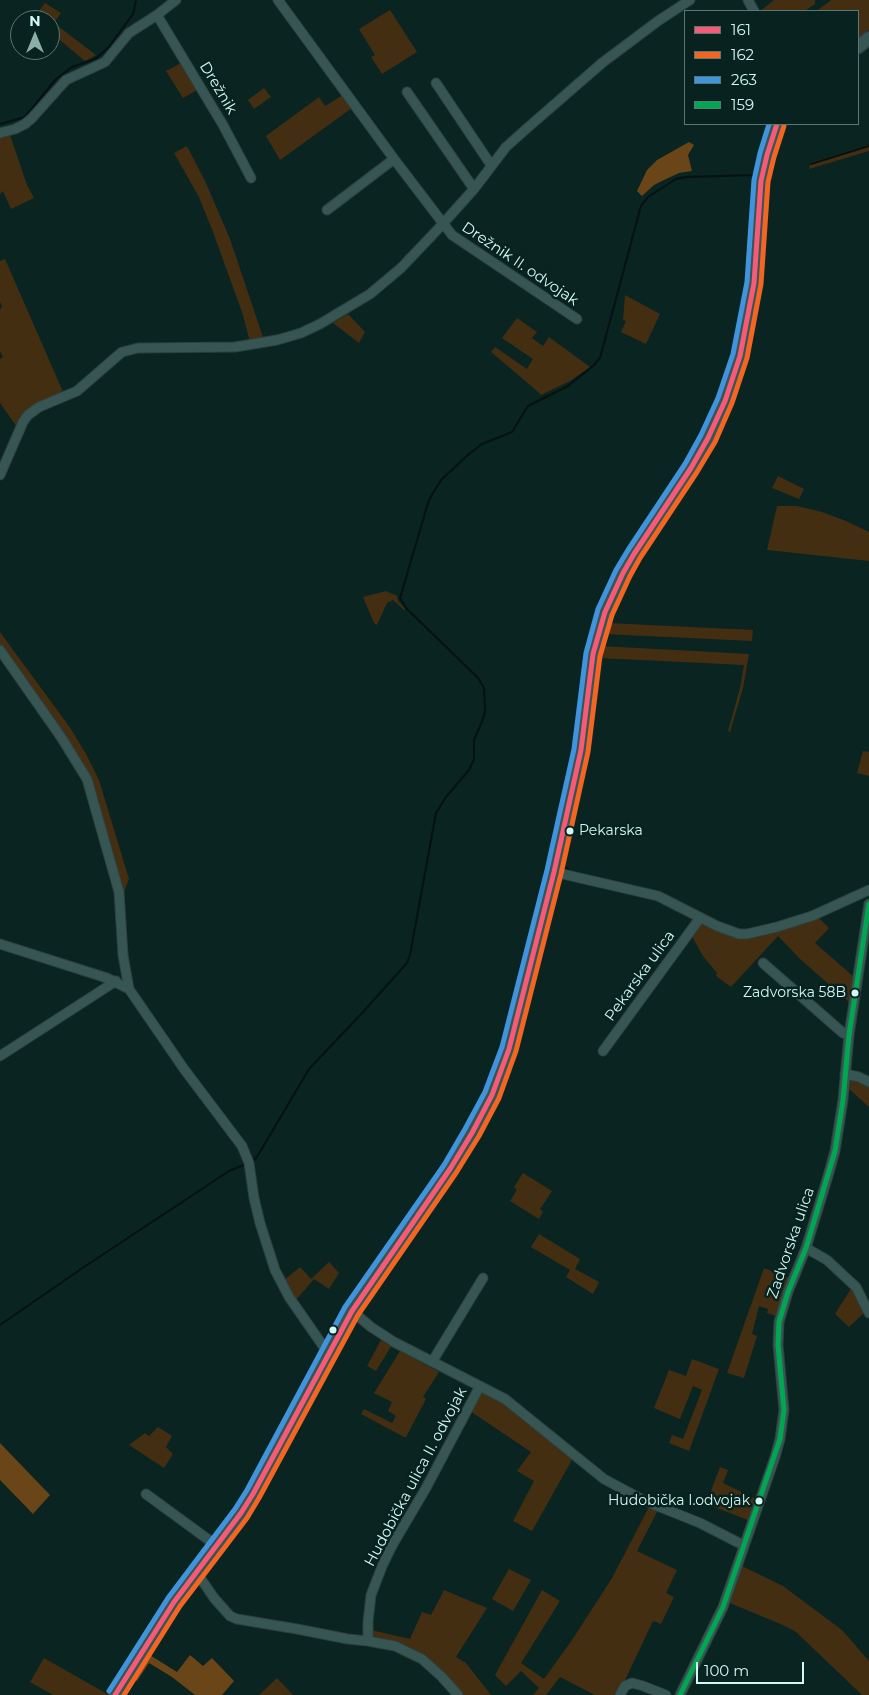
<!DOCTYPE html>
<html>
<head>
<meta charset="utf-8">
<style>
	body { margin:0 }
	#map { position:relative; width:869px; height:1695px; overflow:hidden; background:#0a2421; font-family:Montserrat,sans-serif }
	canvas { display:block }
	.legend { position:absolute; left:684px; top:10px; width:175px; height:115px; box-sizing:border-box; background:#07221f; border:1px solid #587873; margin:0; padding:6px 9px; list-style:none; font-size:15px; color:#d1f8f2 }
	.legend li { display:flex; align-items:center; gap:10px; height:25px }
	.legend b { width:25px; border:1px solid #587873 }
	.north { position:absolute; left:10px; top:10px; width:50px; height:50px; box-sizing:border-box; background:#07221f; border:1px solid #587873; border-radius:50%; rotate:0deg; font-size:14px; font-weight:700; line-height:20px; text-align:center; color:#d1f8f2 }
	.north::after { content:''; display:block; margin:auto; width:18px; height:22px; background:#8baea9; clip-path:polygon(50% 0,100% 100%,50% 72%,0 100%) }
	.scale { position:absolute; left:696px; top:1662px; width:108px; height:22px; box-sizing:border-box; border:2px solid #d1f8f2; border-top:0; padding-left:6px; font-size:15px; line-height:18px; white-space:nowrap; color:#d1f8f2; -webkit-text-stroke:4px #07221f; paint-order:stroke }
</style>
</head>
<body>
<div id="map">
<canvas width="869" height="1695"></canvas>
<ul class="legend">
<li><b style="height:6px;background:#f75a77"></b>161</li>
<li><b style="height:6px;background:#f26522"></b>162</li>
<li><b style="height:6px;background:#4094de"></b>263</li>
<li><b style="height:6px;background:#00a651"></b>159</li>
</ul>
<div class="north">N</div>
<div class="scale">100 m</div>
</div>
<script>
const c = document.querySelector('canvas').getContext('2d');
c.lineJoin = 'round';
function fillPath(path, color) { c.fillStyle = color; c.fill(path, 'evenodd'); }
const poly = rows => new Path2D(rows.map(r => 'M' + r).join(''));
function stroke(path, color, width, dash) { c.strokeStyle = color; c.lineWidth = width; c.lineCap = dash ? 'butt' : 'round'; c.setLineDash(dash || []); c.stroke(path); }
function write(font, color, halo, rows, align = 'center') {
  c.font = font + ' Montserrat,sans-serif'; c.lineWidth = 5; c.setLineDash([]); c.textBaseline = 'middle'; c.strokeStyle = halo; c.fillStyle = color; for (const [text, x, y, turn = 0] of rows) {
    c.save(); c.translate(x, y); c.rotate((+turn || 0) * Math.PI / 180); c.textAlign = isNaN(turn) ? turn : align; if (halo) c.strokeText(text, 0, 0); c.fillText(text, 0, 0); c.restore();
  }
}
const green = poly([
	[774,0,815,0,815,4,805,11,760,11],
	[831,0,869,0,869,30,858,39,858,11,819,11,818,10],
	[45,3,61,13,54,23,96,55,85,61,50,32,50,20,39,11],
	[390,10,417,52,382,74,371,57,375,55,359,29],
	[183,62,199,89,183,98,166,71],
	[264,88,271,97,254,109,248,100],
	[343,95,352,108,280,160,266,136,319,97,325,106],
	[10,135,27,185,34,198,11,209,3,191,0,194,0,136],
	[869,145,869,151,809,169,810,163],
	[187,146,206,183,230,239,264,340,250,342,243,315,213,232,199,197,174,153],
	[5,259,64,394,17,427,0,403,0,359,3,357,0,351,0,310,2,306,0,302,0,261],
	[625,295,660,314,646,344,621,332,626,321,623,320],
	[348,314,365,332,359,343,333,323],
	[517,318,537,332,532,338,543,346,549,337,590,367,570,381,541,395,536,390,491,352,495,347,527,369,533,359,502,338],
	[778,476,804,489,799,499,772,488],
	[777,506,797,506,822,512,846,521,869,532,869,561,767,550],
	[386,591,397,596,398,601,405,609,404,610,393,600,387,603,377,625,374,623,363,597],
	[608,623,753,630,752,641,604,634],
	[0,632,71,729,86,754,99,780,129,879,122,897,94,793,63,735,0,646],
	[601,646,749,654,743,688,730,732,728,731,740,688,744,665,599,658],
	[863,751,869,752,869,776,857,773],
	[818,917,829,928,815,943,854,977,850,1003,800,959,778,936,731,987,716,976,717,973,703,956,691,935,699,925,702,924,731,936,738,937],
	[850,1080,869,1087,869,1107,849,1089],
	[523,1173,552,1191,540,1209,543,1212,539,1219,510,1201,517,1190,514,1187],
	[539,1234,580,1259,575,1269,599,1282,593,1294,566,1277,570,1270,531,1247],
	[329,1262,339,1273,329,1289,314,1279,295,1301,283,1281,300,1267,311,1279],
	[764,1268,789,1278,779,1305,776,1316,767,1313,768,1309,759,1306,752,1334,757,1336,744,1378,727,1373],
	[852,1287,865,1312,849,1327,835,1314],
	[381,1340,392,1345,376,1371,367,1366],
	[400,1351,439,1372,423,1397,426,1399,406,1437,404,1437,361,1414,364,1409,392,1423,396,1416,388,1411,392,1402,374,1393],
	[692,1359,719,1369,689,1451,669,1443,672,1435,683,1439,702,1390,693,1386,680,1419,654,1408,669,1370,686,1376],
	[481,1392,485,1392,494,1395,573,1458,532,1531,513,1521,534,1481,517,1471,531,1452,470,1411],
	[158,1427,172,1436,166,1447,173,1454,164,1468,129,1445,145,1433,149,1436],
	[720,1467,728,1470,723,1483,756,1499,748,1520,706,1504],
	[649,1507,658,1510,637,1551,677,1570,666,1593,674,1597,661,1624,653,1621,618,1695,595,1695,560,1677,546,1695,533,1695,539,1688,521,1671,506,1686,495,1675,542,1590,560,1601,521,1663,544,1679,572,1640,612,1578],
	[742,1566,783,1586,842,1630,869,1661,869,1695,862,1695,796,1632,785,1626,730,1603],
	[509,1569,531,1580,513,1611,492,1599],
	[444,1590,487,1608,456,1657,466,1663,491,1695,461,1695,443,1673,372,1635,371,1630,410,1639,422,1612,431,1615],
	[44,1658,109,1695,53,1695,30,1682],
	[277,1678,293,1695,259,1695]
]);
const forest = poly([
	[689,142,694,145,688,155,692,171,679,173,664,180,654,185,642,196,637,191,647,170,657,160],
	[0,1443,50,1495,33,1514,0,1480],
	[145,1652,177,1672,190,1655,203,1666,212,1658,234,1681,222,1695,195,1695,172,1677,149,1663,137,1681,129,1677]
]);
const stream = poly([
	[0,124,25,117,56,79,72,67,95,59,108,48,133,14,136,0],
	[762,150,770,124],
	[811,164,869,146],
	[568,869,562,866,571,824],
	[253,1161,257,1157,309,1069,363,1012,407,963,410,955,436,813,446,797,469,770,474,759,474,740,483,719,485,711,484,688,478,678,406,608,400,598,428,503,431,496,442,479,469,454,482,444,512,432,528,406,568,386,594,365,600,358,641,206,648,197,676,179,686,177,756,175,760,157],
	[0,1325,84,1267,229,1171,246,1164]
]);
const minor = poly([
	[278,0,394,159,452,235,577,319],
	[748,0,754,11],
	[157,15,223,125,251,178],
	[436,83,491,165],
	[407,92,474,189],
	[0,133,15,129,25,124,32,118,66,80,105,62,129,33,157,15,176,0],
	[327,210,394,159],
	[0,475,23,422,28,415,39,407,77,391,122,352,138,348,235,347,277,340,301,333,320,324,370,294,401,268,439,228,474,189,506,147,525,130,602,63,658,21,690,0],
	[0,650,61,737,87,779,119,892,123,955,129,989],
	[554,872,658,896,717,926,739,934,747,934,777,927,812,916,869,890],
	[0,944,107,978,129,989,184,1069,242,1146,249,1163,254,1198,260,1223,275,1270,289,1297,328,1353],
	[763,963,843,1033,849,1035],
	[603,1051,700,918],
	[0,1056,116,981],
	[845,1074,859,1077,869,1082],
	[806,1248,827,1260,856,1287,869,1313],
	[352,1311,371,1327,394,1342,505,1399,604,1479,645,1501,700,1523,743,1545],
	[432,1362,483,1278],
	[146,1494,217,1546],
	[197,1573,214,1598,230,1616,237,1619,297,1629,348,1639,368,1641,395,1646,422,1659,442,1677,458,1695],
	[368,1641,368,1622,371,1595,383,1564,393,1544,426,1488,480,1386],
	[620,1695,625,1686,632,1683,643,1686,666,1695],
	[680,1695,723,1607,775,1457,780,1439,784,1410,778,1345,779,1322,788,1292,806,1248,828,1176,835,1151,843,1100,849,1035,869,904]
]);
const secondary = poly([
	[858,47,869,38],
	[115,1695,153,1633,174,1602,241,1513,253,1494,352,1311,450,1169,472,1133,492,1095,509,1049,554,872,581,750,593,654,605,612,623,573,634,554,691,468,708,438,725,401,740,356,754,283,761,181,767,155,777,124]
]);
const bus1 = poly([
	[115,1695,174,1602,241,1513,253,1494,352,1311,450,1169,472,1133,492,1095,509,1049,554,872,581,750,593,654,605,612,623,573,634,554,691,468,708,438,725,401,740,356,754,283,761,181,767,155,777,124]
]);
const bus2 = poly([
	[124,1695,180,1606,247,1518,259,1498,358,1315,456,1173,479,1136,499,1098,516,1051,561,874,588,752,600,656,612,615,630,576,640,558,697,472,715,442,732,403,747,358,761,284,768,182,774,157,784,126]
]);
const bus3 = poly([
	[109,1691,168,1598,235,1509,247,1490,345,1307,444,1165,465,1129,485,1092,502,1047,547,870,574,749,586,653,598,609,616,570,628,550,685,464,701,435,718,398,733,354,747,282,754,180,760,153,769,124]
]);
const bus4 = poly([
	[680,1695,723,1607,780,1439,784,1410,778,1345,779,1322,788,1292,806,1248,835,1151,843,1100,849,1035,869,904]
]);
const markers = [
	[570,831,4.5,"#d1f8f2"],
	[855,993,4.5,"#d1f8f2"],
	[333,1330,4.5,"#d1f8f2"],
	[759,1501,4.5,"#d1f8f2"]
];
const busNames = [
	["Pekarska",579,831,"left"],
	["Zadvorska 58B",846,993],
	["Hudobička I.odvojak",750,1501]
];
const streetNames = [
	["Drežnik",218,88,59],
	["Drežnik II. odvojak",520,264,34],
	["Pekarska ulica",640,976,-54],
	["Zadvorska ulica",791,1243,-71],
	["Hudobička ulica II. odvojak",416,1477,-62]
];
fillPath(green, '#432e12');
fillPath(forest, '#694517');
stroke(stream, '#051210', 2);
stroke(minor, '#2c403d', 11);
stroke(secondary, '#2c403d', 15);
stroke(minor, '#375653', 9);
stroke(secondary, '#375653', 12);
stroke(bus1, '#f75a77', 5);
stroke(bus2, '#f26522', 5);
stroke(bus3, '#4094de', 5);
stroke(bus4, '#00a651', 5);
for (const [x, y, r, color] of markers) { const dot = new Path2D(); dot.arc(x, y, r, 0, 2 * Math.PI); c.fillStyle = color; c.fill(dot); stroke(dot, '#07221f', 2); }
write('14px', '#d1f8f2', '#07221f', busNames, 'right');
write('15px', '#d1f8f2', '#07221f', streetNames);
</script>
</body>
</html>
